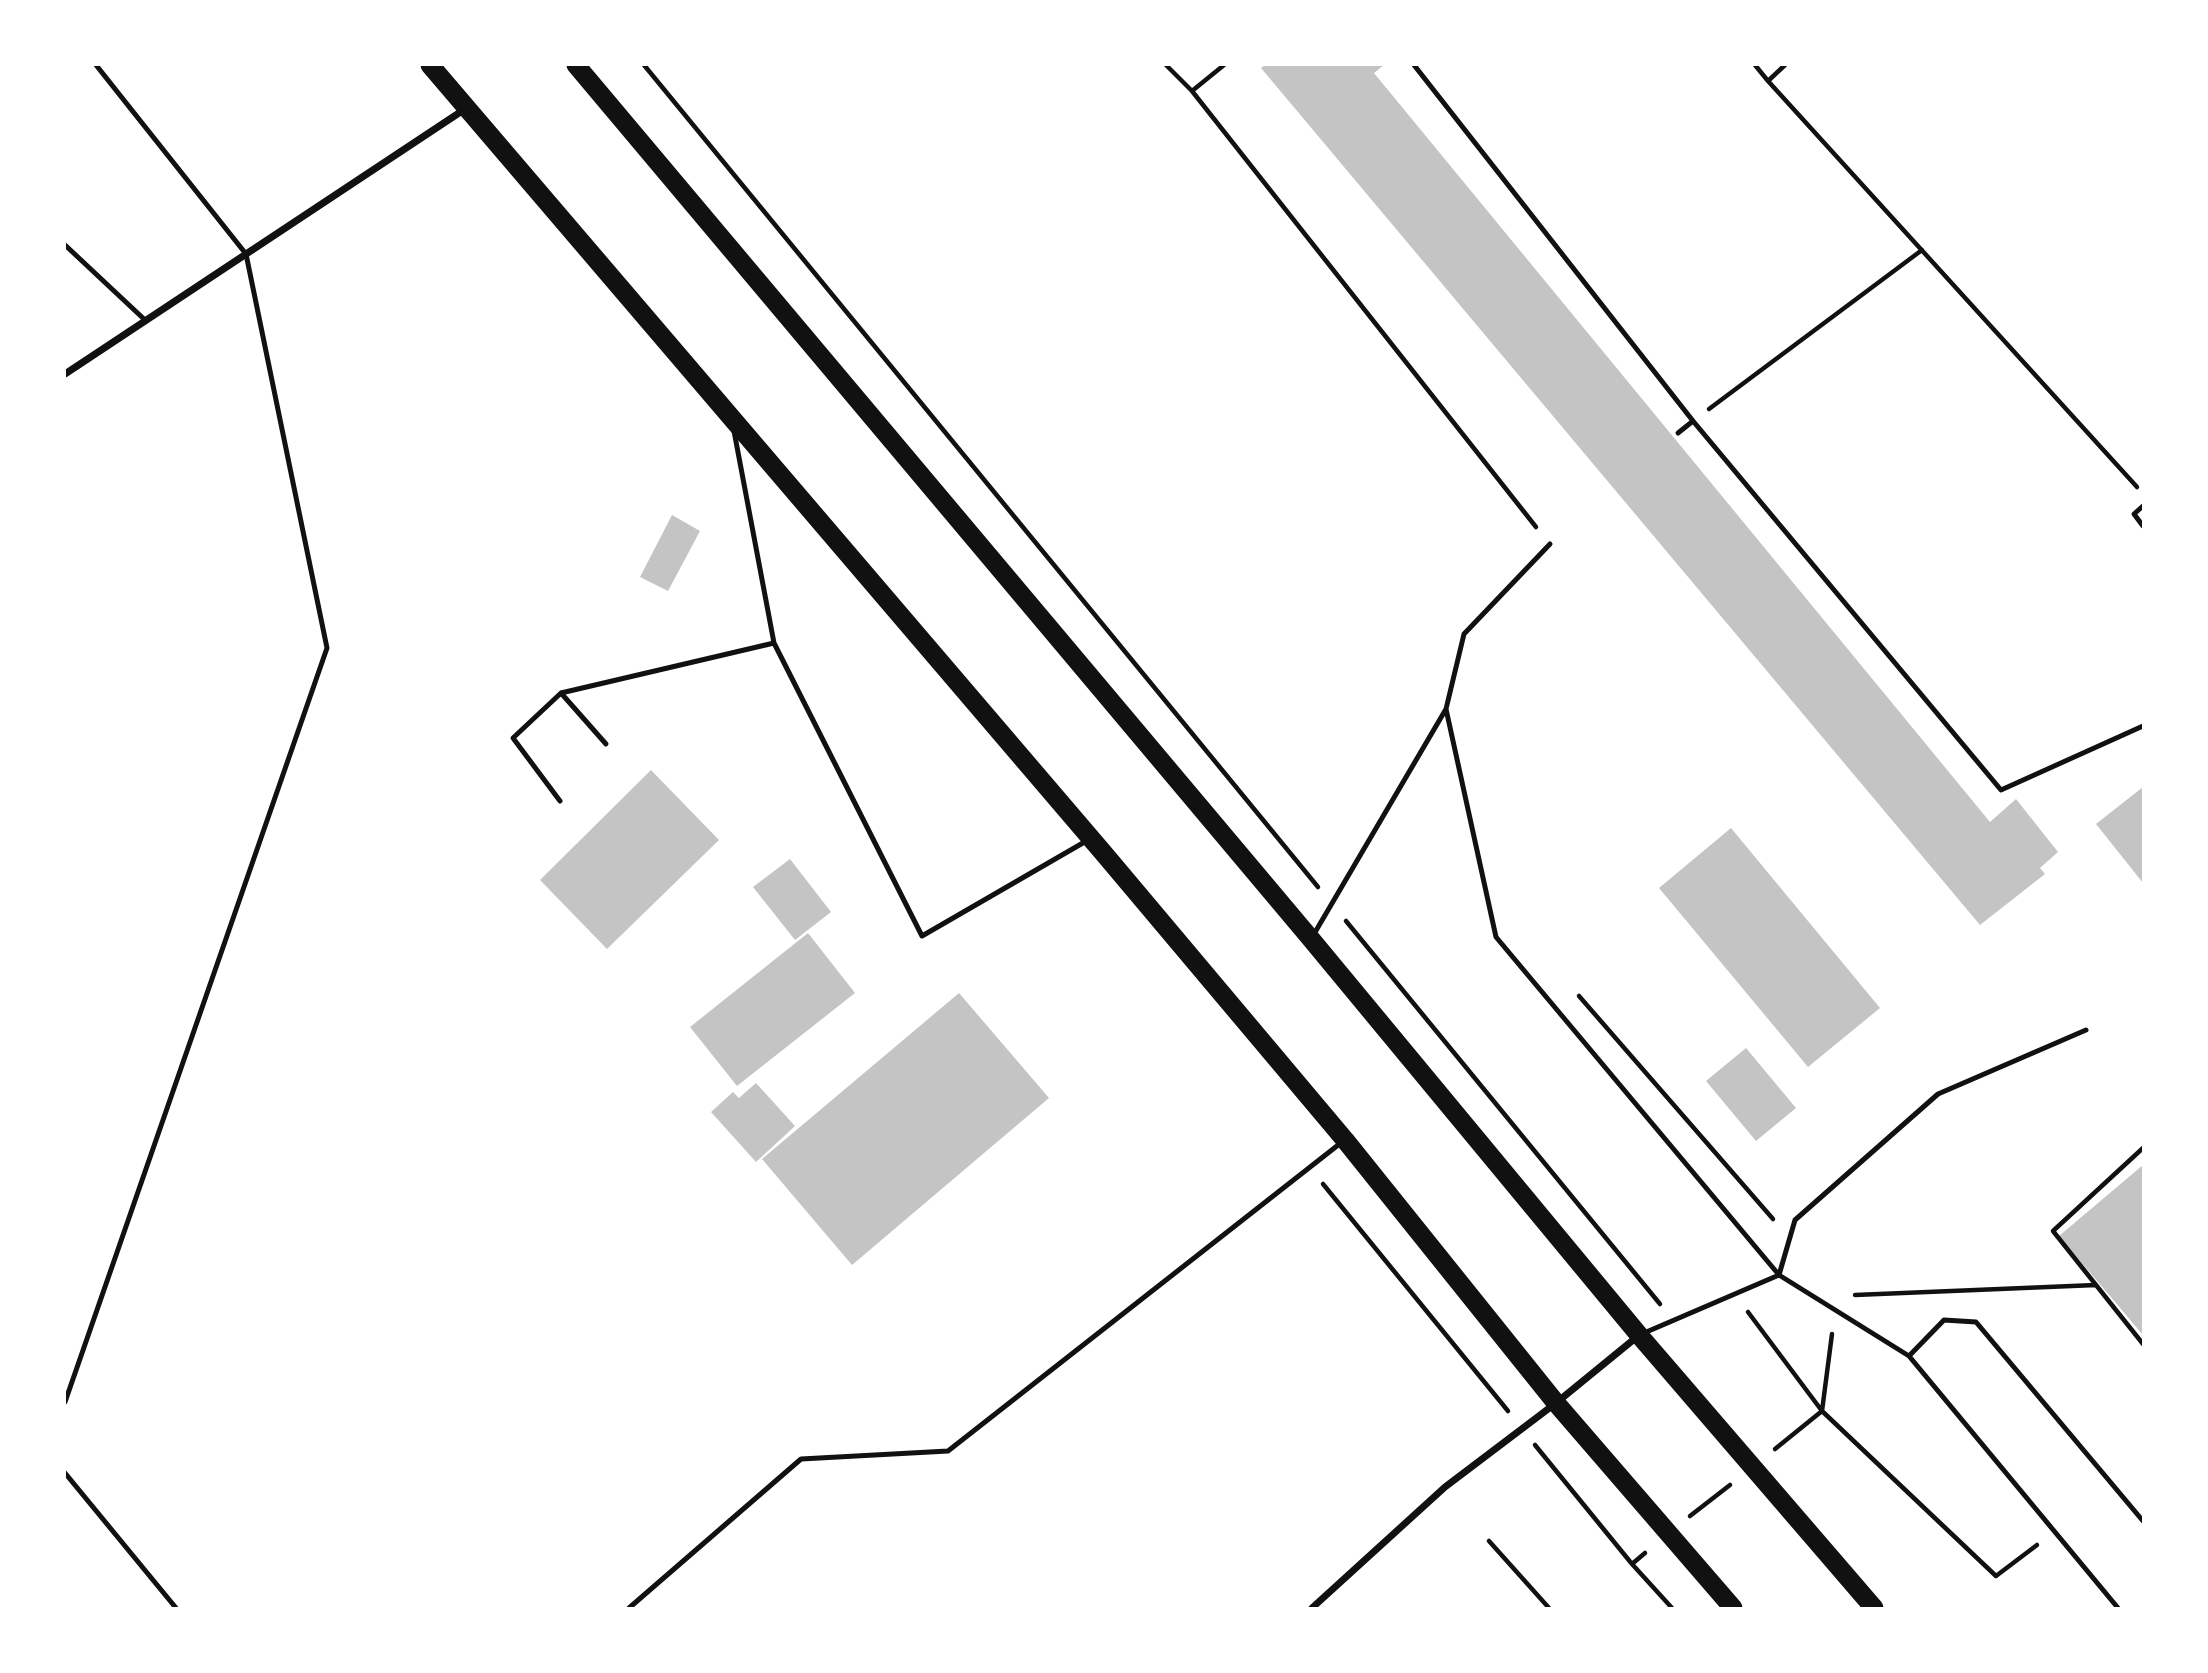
<!DOCTYPE html>
<html>
<head>
<meta charset="utf-8">
<style>
	body { margin:0 }
	#map { position:relative; width:2208px; height:1673px; overflow:hidden; background:#fff; font-family:Lato,sans-serif }
	canvas { display:block }
	.frame { position:absolute; inset:0; border:66px solid #fff; pointer-events:none }
</style>
</head>
<body>
<div id="map">
<canvas width="2208" height="1673"></canvas>
<div class="frame"></div>
</div>
<script>
const c = document.querySelector('canvas').getContext('2d');
c.lineJoin = 'round';
function fillPath(path, color) { c.fillStyle = color; c.fill(path, 'evenodd'); }
const poly = rows => new Path2D(rows.map(r => 'M' + r).join(''));
function stroke(path, color, width, dash) { c.strokeStyle = color; c.lineWidth = width; c.lineCap = dash ? 'butt' : 'round'; c.setLineDash(dash || []); c.stroke(path); }
const building = poly([
	[1265,65,1384,65,1374,73,1990,822,2016,799,2058,852,2040,868,2045,874,1980,925,1261,68],
	[672,515,700,531,668,591,640,577],
	[651,770,719,840,607,949,540,880],
	[2143,787,2143,883,2096,824],
	[1731,828,1880,1008,1808,1067,1659,888],
	[790,859,831,912,795,940,753,887],
	[808,933,855,993,737,1086,690,1027],
	[959,993,1049,1098,852,1265,762,1159],
	[1746,1048,1796,1108,1756,1141,1706,1081],
	[756,1083,795,1126,756,1162,711,1112,733,1092,739,1098],
	[2143,1165,2143,1335,2059,1236]
]);
const path = poly([
	[644,65,1318,887],
	[1166,65,1192,91],
	[1224,65,1192,91,1536,527],
	[1755,65,1768,81],
	[1785,65,1768,81,2137,487],
	[1709,409,1922,250],
	[1346,921,1660,1304],
	[1579,996,1773,1219],
	[2143,1148,2053,1231,2143,1344],
	[1323,1184,1508,1411],
	[1855,1295,2096,1285],
	[1748,1312,1822,1411,1775,1449],
	[1832,1334,1822,1411,1996,1576,2037,1545],
	[1535,1445,1632,1564],
	[1690,1516,1730,1485],
	[1489,1541,1549,1608],
	[1645,1553,1632,1564,1672,1608]
]);
const service = poly([
	[1414,65,1693,421],
	[65,245,145,320],
	[734,431,774,643,922,936,1088,840],
	[1678,433,1693,421,2001,790,2143,726],
	[2143,506,2134,514,2143,526],
	[561,693,606,744],
	[1446,709,1496,937,1779,1275,1909,1356,2118,1608],
	[560,801,513,738,561,693,774,643],
	[1314,934,1446,709,1464,634,1550,544],
	[1644,1333,1779,1275,1795,1220,1938,1094,2086,1030],
	[1909,1356,1944,1320,1976,1322,2143,1521],
	[65,1402,327,648,246,254,96,65],
	[65,1473,176,1608],
	[629,1608,801,1459,948,1451,1342,1142]
]);
const minor = poly([
	[65,374,465,109],
	[1312,1608,1445,1487,1556,1403,1638,1336]
]);
const trunk = poly([
	[430,65,1106,856,1345,1140,1556,1403,1733,1608],
	[576,65,1311,939,1639,1335,1874,1608]
]);
fillPath(building, '#c4c4c4');
stroke(path, '#111', 4.5);
stroke(service, '#111', 5);
stroke(minor, '#111', 7);
stroke(trunk, '#111', 19);
</script>
</body>
</html>
